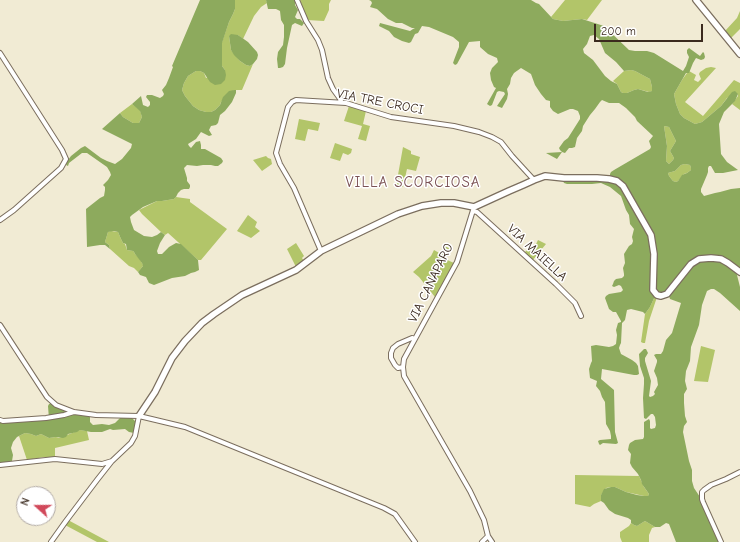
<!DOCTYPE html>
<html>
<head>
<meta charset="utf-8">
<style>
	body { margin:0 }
	#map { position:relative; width:740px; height:542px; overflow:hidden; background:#f1ebd4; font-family:"Comic Neue",sans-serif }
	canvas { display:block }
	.north { position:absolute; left:16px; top:486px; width:40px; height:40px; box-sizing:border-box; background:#fff; border:1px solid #b1aaa5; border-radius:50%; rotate:291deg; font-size:11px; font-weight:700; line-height:16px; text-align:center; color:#3b2a1e }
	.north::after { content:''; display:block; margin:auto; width:14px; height:18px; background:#d1495b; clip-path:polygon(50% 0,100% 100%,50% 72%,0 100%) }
	.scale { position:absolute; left:594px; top:24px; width:109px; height:18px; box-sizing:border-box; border:2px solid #3b2a1e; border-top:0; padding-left:5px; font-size:12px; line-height:14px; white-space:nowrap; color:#3b2a1e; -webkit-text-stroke:3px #fff; paint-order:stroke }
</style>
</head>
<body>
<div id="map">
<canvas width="740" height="542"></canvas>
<div class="north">N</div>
<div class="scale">200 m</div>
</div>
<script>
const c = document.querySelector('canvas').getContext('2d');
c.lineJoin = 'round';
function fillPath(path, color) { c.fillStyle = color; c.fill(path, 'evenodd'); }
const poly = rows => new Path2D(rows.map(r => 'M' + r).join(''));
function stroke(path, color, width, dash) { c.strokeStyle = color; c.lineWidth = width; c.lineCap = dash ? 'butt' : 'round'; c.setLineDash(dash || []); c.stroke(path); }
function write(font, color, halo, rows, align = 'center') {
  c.font = font + ' "Comic Neue",sans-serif'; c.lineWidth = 3; c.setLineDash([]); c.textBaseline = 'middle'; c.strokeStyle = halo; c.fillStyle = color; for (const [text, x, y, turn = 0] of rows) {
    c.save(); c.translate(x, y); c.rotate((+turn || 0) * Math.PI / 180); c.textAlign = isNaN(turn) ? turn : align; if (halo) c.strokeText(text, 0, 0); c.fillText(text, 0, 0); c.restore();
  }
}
const green = poly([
	[235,0,266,0,267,3,261,7,254,16,243,39,238,35,229,36,231,50,240,61,246,65,250,66,253,64,242,90,234,90,221,102,220,105,215,110,211,112,206,112,199,110,193,106,185,96,182,90,184,83,188,76,196,71,200,71,204,73,206,78,225,70,222,66,222,42,229,22,233,14,235,9],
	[300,0,331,0,329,4,329,10,324,21,307,20],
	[565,0,602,0,587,20,582,19,563,21,553,19,551,17],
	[740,11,740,29,730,39,725,31,737,18],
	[711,67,716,68,685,102,703,116,734,80,740,83,740,110,732,104,738,96,738,94,727,98,721,106,702,122,695,124,684,118,680,114,676,104,674,94,682,80,687,73,689,71,696,75,694,80,698,82,701,79,699,74,700,72,706,68],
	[631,70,635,71,650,79,652,87,652,91,649,92,638,89,634,90,627,93,623,93,621,92,617,84,613,81,624,71],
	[132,104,140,110,142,117,139,123,133,123,123,117,120,113],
	[349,106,366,111,363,124,370,126,366,141,358,139,362,126,344,121],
	[299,119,320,123,318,131,308,129,305,141,295,139],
	[664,126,669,127,676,141,670,151,674,158,673,160,669,164,666,161,667,146],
	[335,143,352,149,351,153,348,155,343,153,340,161,330,158],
	[403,147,411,151,411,154,420,157,416,171,407,169,403,187,396,186],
	[266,156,268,158,271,159,272,164,262,171,253,160],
	[685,164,690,165,691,168,691,170,687,173,684,174,678,181,676,182,673,181,669,176,668,173,675,171,681,165],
	[176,197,190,199,190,202,227,229,201,260,198,260,168,233,165,235,161,232,142,214,139,210,157,201,162,201,174,199],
	[248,215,257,222,255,227,260,231,251,238,237,231],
	[111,231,118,232,121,239,123,243,125,244,127,250,133,251,134,252,135,254,140,259,143,265,143,266,139,271,138,272,134,268,129,266,110,249,109,245,105,242,108,232],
	[538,240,546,244,532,261,524,253,532,245,535,246],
	[296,243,304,256,302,258,304,261,296,267,287,249],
	[444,246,449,248,445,259,454,263,435,297,419,277,413,272,431,256,434,250,441,254],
	[655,296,657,297,649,321,645,343,643,343,641,342,645,314,650,307],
	[701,346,715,350,708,382,694,381],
	[80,430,87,431,89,440,55,448,55,457,44,457,27,460,19,436,25,433,31,434,36,436,41,434,49,438,56,437,59,438],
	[575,475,639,476,644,487,649,494,648,496,644,496,626,492,615,487,611,487,606,488,601,495,601,501,594,504,590,507,575,504],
	[68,520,109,542,97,542,65,525],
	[645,521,655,527,652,528,649,535,649,542,622,542,620,537,620,532,629,526,631,523,634,525,637,526]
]);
const forest = poly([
	[200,0,235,0,235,9,233,14,229,22,222,43,222,66,225,70,226,75,225,80,221,84,215,85,210,82,204,73,200,71,196,71,188,76,184,83,182,90,185,96,193,106,199,110,206,112,211,112,215,110,220,105,223,97,229,91,234,90,236,90,236,93,232,102,225,111,220,115,218,123,216,125,211,126,209,130,212,135,209,136,201,132,196,139,188,144,189,146,191,148,196,142,200,141,201,145,201,149,205,149,221,158,223,161,222,163,218,166,215,166,211,165,203,165,197,166,187,165,184,168,187,178,187,181,190,185,190,187,189,189,184,189,181,190,178,193,176,197,174,199,162,201,157,201,143,207,132,215,130,217,131,222,134,230,144,236,152,237,157,235,161,232,165,235,160,243,157,251,158,254,162,254,169,247,176,243,181,244,198,260,199,270,195,272,191,273,185,276,172,278,154,285,149,283,146,277,140,275,138,272,143,266,142,263,135,254,134,252,133,251,127,250,126,244,123,243,121,239,118,232,114,231,108,232,105,242,109,245,110,249,105,245,100,245,87,247,86,209,100,198,104,196,105,190,105,187,103,185,108,180,111,175,110,172,107,167,87,153,82,153,69,163,68,166,66,165,68,160,71,156,81,148,85,146,101,158,107,161,115,164,122,159,131,148,132,144,102,129,120,113,123,117,133,123,139,123,142,117,140,111,132,104,141,96,143,105,148,107,150,105,150,102,146,97,147,95,152,95,160,98,163,96,164,94,162,90,166,85,169,78,173,67,172,66],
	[266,0,295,0,295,5,298,10,295,17,297,19,300,19,304,23,302,26,295,23,292,25,287,48,285,64,283,67,280,68,278,68,277,59,278,52,283,45,284,37,284,25,281,20,280,11,276,9,268,9],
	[369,0,531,0,536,3,539,4,553,19,563,21,582,19,604,26,629,50,635,51,647,51,654,53,683,71,686,66,689,57,687,53,687,50,689,48,700,56,703,52,704,53,705,57,704,59,701,60,696,58,693,63,689,73,686,73,674,94,676,104,680,114,684,118,695,124,702,122,721,106,732,92,735,91,738,94,735,101,724,112,719,124,721,154,727,162,738,170,723,173,715,173,711,166,709,166,708,168,708,172,707,175,701,189,701,192,704,196,715,193,720,192,731,189,740,188,740,271,732,264,700,257,694,258,690,261,668,292,660,294,655,290,652,233,617,180,610,177,610,174,611,172,614,170,650,149,651,147,649,141,653,136,652,135,637,121,635,117,626,108,619,103,609,103,602,100,600,102,595,109,590,115,583,126,582,131,577,138,575,147,572,148,569,148,565,153,562,152,557,159,546,153,562,152,560,150,559,148,564,141,568,138,580,119,580,116,578,111,573,109,570,109,558,114,553,111,550,107,550,101,546,100,541,94,535,85,531,74,521,68,514,73,511,78,510,84,507,89,508,94,507,99,502,108,497,106,505,94,504,92,499,91,497,92,492,105,490,106,487,104,496,88,494,87,491,80,490,73,492,68,498,62,497,58,488,54,480,47,480,41,469,42,457,64,455,65,453,63,454,60,459,47,459,42,453,37,429,27,422,26,418,33,415,34,411,42,409,43,402,41,394,37,389,31,379,26,380,23,410,31,413,29,415,28,412,28,402,23,396,23,388,19,377,9,370,7,372,3,371,1],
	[594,35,599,39,605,53,616,62,624,71,631,70,635,71,650,79,652,87,652,91,648,92,638,89,634,90,627,93,623,93,621,92,617,84,611,81,605,76,593,60,584,53,583,49,587,44,590,36],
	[664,126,669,127,676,141,670,151,674,158,673,160,669,164,666,161,667,146],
	[685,164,690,165,691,168,691,170,687,173,682,175,678,181,676,182,673,181,669,176,668,173,675,171,681,165],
	[231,34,238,35,248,42,257,52,258,55,257,59,253,64,250,66,246,65,240,61,234,55,231,50,229,36],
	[566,178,614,182,619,185,626,194,647,231,653,254,652,294,655,296,650,307,645,314,643,312,631,309,627,310,625,320,622,323,621,343,620,345,619,348,621,354,632,360,636,363,638,366,639,374,637,375,634,375,602,369,601,379,614,390,615,432,618,443,616,444,603,443,600,445,599,444,598,441,600,440,611,439,611,436,610,431,606,424,605,402,602,397,600,391,596,386,597,381,590,378,589,369,591,363,592,361,591,346,596,345,609,347,613,346,616,344,617,335,616,330,618,323,621,322,621,321,616,312,613,312,609,309,605,298,606,296,609,294,621,292,623,290,621,286,619,285,614,287,612,286,613,284,614,281,616,279,622,278,624,276,624,274,623,268,625,263,624,254,629,246,632,244,633,241,632,237,634,229,630,224,629,215,626,210,621,196,610,187,601,183,592,184,567,184,564,183,563,181],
	[701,260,721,261,736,271,740,287,740,311,720,293,714,289,711,289,707,291,702,305,699,325,691,347,690,361,686,371,685,381,687,389,684,394,684,403,685,416,687,422,684,426,683,432,689,461,692,470,692,481,694,488,700,497,720,542,676,542,669,524,666,523,660,527,655,527,645,521,637,526,634,525,631,523,631,520,628,518,615,514,609,510,604,503,601,501,601,495,604,489,611,487,615,487,626,492,637,495,644,496,648,496,649,494,642,484,641,480,638,474,632,467,630,463,631,454,628,450,629,445,630,443,635,440,643,439,644,437,644,422,649,419,650,421,650,428,651,429,655,428,656,425,655,417,653,414,651,414,646,419,644,418,643,398,644,384,644,378,640,366,639,354,644,349,646,349,648,353,645,358,645,361,651,381,649,396,650,397,653,396,655,394,654,392,658,385,657,378,654,371,657,362,657,360,654,355,656,354,661,354,663,351,666,340,672,333,681,303,670,299,669,296,692,265],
	[52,403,54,406,60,409,77,414,90,416,90,422,93,425,102,424,109,425,115,423,121,417,126,416,132,418,135,421,135,430,134,433,129,432,125,429,113,430,110,429,102,432,91,432,80,430,77,432,68,434,66,437,63,438,56,437,49,438,41,434,36,436,31,434,25,433,17,437,13,442,11,448,13,455,12,461,9,462,0,463,0,421,49,419,48,406,49,404]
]);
const street = poly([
	[297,0,306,21,318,40,322,50,328,78,333,89,341,100,340,102],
	[0,53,62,150,66,159,61,168,14,210,0,220],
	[474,207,457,262,404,359,403,367,404,376,470,491,484,520,488,536,482,542],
	[473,211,477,212,556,284,575,303,581,316],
	[321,251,294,188,280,164,276,153,288,107,292,102,296,100,346,103,391,117,454,126,479,132,492,137,501,142,512,156,534,180],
	[0,325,47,397,56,405,74,412],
	[403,367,398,368,395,365,391,358,391,353,393,348,398,344,412,338,415,339],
	[0,420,3,421,46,418,64,415,74,412,96,415,139,416,185,427,384,508,395,514,415,542],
	[0,465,55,459,102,464,112,461],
	[488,536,492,542],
	[51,542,66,521,97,480,112,461,131,443,135,436,139,416],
	[721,542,703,502,702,499,702,492,704,490,711,485,726,479,740,472]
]);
const secondary = poly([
	[696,0,740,54],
	[139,416,155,392,172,358,185,341,202,323,214,314,242,295,296,270,321,251,398,214,422,206,441,203,454,203,474,207,509,191,523,185,534,180,545,176,564,178,597,178,609,179,617,181,623,186,651,235,654,254,653,290,657,295,661,296,667,294,691,264,699,259,711,258,721,259,728,263,740,272]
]);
const streetNames = [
	["VIA TRE CROCI",380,102,11],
	["VIA MAIELLA",537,253,43],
	["VIA CANAPARO",431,283,-64]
];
const quarterNames = [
	["VILLA SCORCIOSA",413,183]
];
fillPath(green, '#b2c569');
fillPath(forest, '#8daa5d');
stroke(street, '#7b6e5e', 6);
stroke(secondary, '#7b6e5e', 8);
stroke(street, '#fff', 4);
stroke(secondary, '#fff', 5.5);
write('13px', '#3b2a1e', '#fff', streetNames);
c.letterSpacing = '1px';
write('15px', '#7b5254', '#fff', quarterNames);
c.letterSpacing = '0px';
</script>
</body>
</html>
